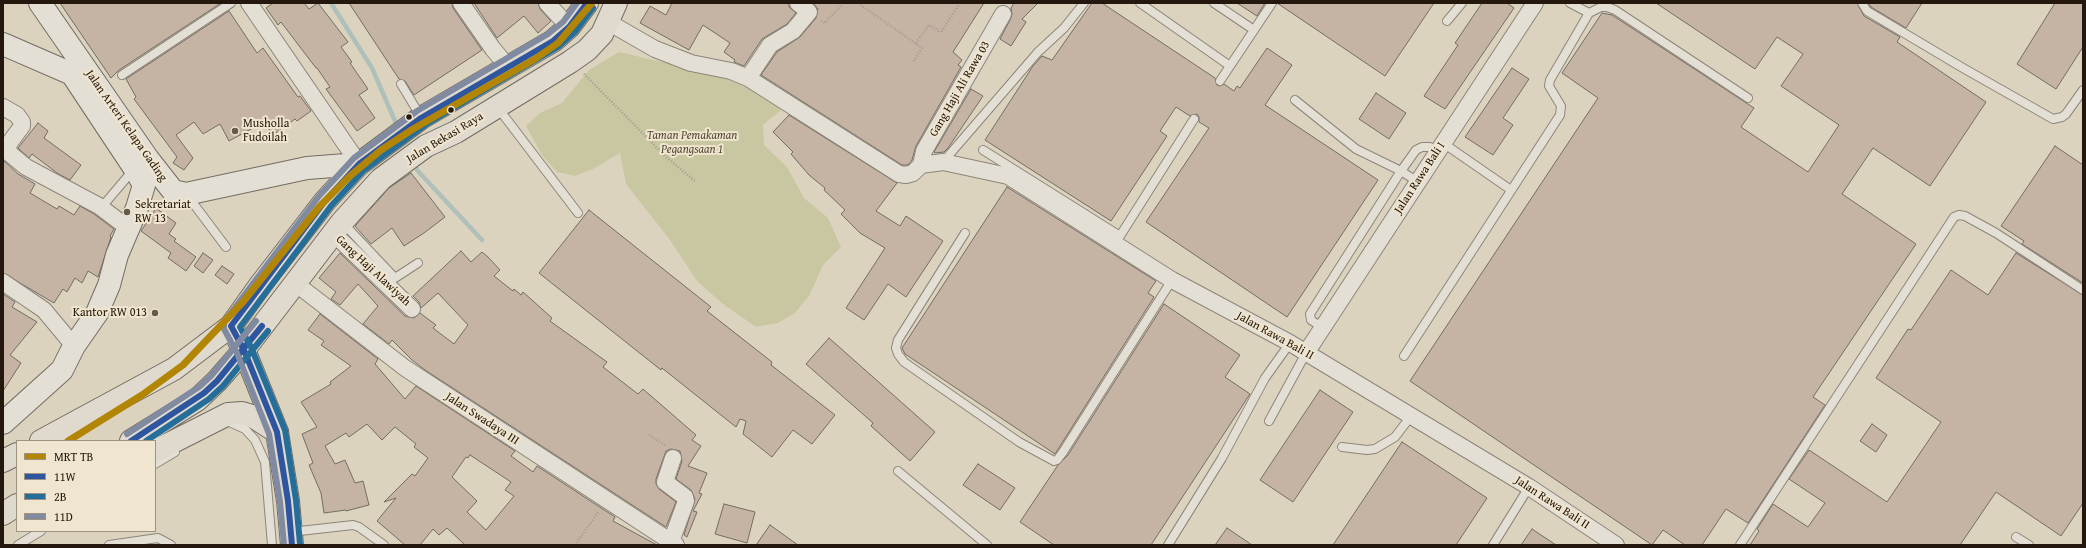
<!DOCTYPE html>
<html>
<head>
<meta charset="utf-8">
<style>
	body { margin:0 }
	#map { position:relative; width:2086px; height:548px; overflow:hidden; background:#dcd3bf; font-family:"Gentium Book Plus",serif }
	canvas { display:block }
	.frame { position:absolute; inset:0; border:4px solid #24170e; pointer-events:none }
	.legend { position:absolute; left:16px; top:440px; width:140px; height:92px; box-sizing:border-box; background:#f0e5ce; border:1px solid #9e9381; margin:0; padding:5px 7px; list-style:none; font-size:12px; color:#24170e }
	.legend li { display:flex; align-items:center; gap:8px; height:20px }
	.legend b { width:20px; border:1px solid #9e9381 }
</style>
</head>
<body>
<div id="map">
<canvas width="2086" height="548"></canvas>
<div class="frame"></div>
<ul class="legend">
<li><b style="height:5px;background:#b28505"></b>MRT TB</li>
<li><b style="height:5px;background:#2e55a0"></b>11W</li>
<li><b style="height:5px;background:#256e99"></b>2B</li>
<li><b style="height:5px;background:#808aa1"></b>11D</li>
</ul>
</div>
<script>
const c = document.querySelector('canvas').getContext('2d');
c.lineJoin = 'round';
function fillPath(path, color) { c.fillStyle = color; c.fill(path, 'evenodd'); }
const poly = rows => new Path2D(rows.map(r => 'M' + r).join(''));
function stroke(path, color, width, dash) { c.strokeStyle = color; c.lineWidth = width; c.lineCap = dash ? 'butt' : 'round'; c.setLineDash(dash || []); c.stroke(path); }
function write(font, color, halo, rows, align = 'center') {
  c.font = font + ' "Gentium Book Plus",serif'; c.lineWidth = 4; c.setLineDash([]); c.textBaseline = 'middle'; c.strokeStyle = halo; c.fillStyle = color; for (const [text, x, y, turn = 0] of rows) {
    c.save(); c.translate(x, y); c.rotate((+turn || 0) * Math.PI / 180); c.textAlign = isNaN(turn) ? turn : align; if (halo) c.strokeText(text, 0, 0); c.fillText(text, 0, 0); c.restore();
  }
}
const green = poly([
	[619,52,718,75,753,89,782,109,763,125,764,145,787,167,804,198,828,218,841,247,823,265,809,296,795,313,778,323,756,327,723,304,697,281,670,240,626,184,620,153,593,169,575,176,557,172,542,155,526,126,540,113,562,103,589,70]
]);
const stream = poly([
	[331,3,372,68,398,128],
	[414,162,417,170,482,240]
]);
const building = poly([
	[60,3,221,3,119,70,111,78,60,3],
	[273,3,304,3,309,9,318,3,348,42,341,47,352,62,350,63,368,89,359,95,375,118,357,131,326,89,330,87,317,68,316,68,281,22,278,25,266,8,273,3],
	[349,3,452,3,453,8,482,50,414,95,405,81,399,79,349,3],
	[474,3,538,3,540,9,551,21,538,33,524,16,497,38,474,3],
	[672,3,789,3,789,7,796,13,787,24,762,39,744,66,734,62,735,60,724,52,730,43,703,25,689,50,640,23,650,6,666,15,672,3],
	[813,3,984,3,953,52,962,60,958,65,961,67,916,146,912,160,908,165,902,165,761,75,777,52,800,37,816,18,818,9,813,3],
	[1014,3,1038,3,1022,19,1026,22,1011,46,1000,39,1011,18,1012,14,1011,8,1014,3],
	[1092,3,1102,3,1215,78,1217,85,1220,86,1224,84,1234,91,1237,86,1240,88,1267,48,1292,65,1265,105,1378,180,1287,317,1146,222,1209,128,1199,122,1199,117,1197,114,1190,116,1176,107,1160,131,1167,136,1111,221,985,140,1033,66,1042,56,1052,60,1092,3],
	[1237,3,1265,3,1257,16,1237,3],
	[1277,3,1434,3,1385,76,1277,3],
	[1482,3,1507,3,1514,8,1445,109,1424,96,1458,45,1455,43,1482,3],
	[1656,3,1857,3,1864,16,1900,37,1897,42,1986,102,1930,186,1873,148,1842,194,1916,244,1813,397,1825,405,1748,523,1726,509,1702,545,1685,545,1663,530,1652,545,1410,381,1598,98,1562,73,1602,13,1612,15,1754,108,1741,127,1808,172,1839,125,1781,86,1803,54,1777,37,1755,69,1656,3],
	[1868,3,1922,3,1906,28,1871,7,1868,3],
	[2055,3,2083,3,2083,47,2056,89,2017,64,2055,3],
	[229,11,257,53,263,48,298,97,300,96,311,111,297,121,295,119,273,135,264,122,229,141,220,124,203,134,194,122,176,135,193,158,184,170,173,163,177,157,134,99,136,97,126,79,229,11],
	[1512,68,1529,79,1503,118,1513,125,1493,155,1465,137,1512,68],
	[971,89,983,96,948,148,944,152,935,153,934,152,971,89],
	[1376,93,1406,113,1389,139,1359,119,1376,93],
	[789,115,897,183,876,211,900,226,906,216,943,241,906,297,888,284,864,320,846,308,885,248,860,233,841,214,845,210,824,190,825,188,809,175,791,154,793,152,773,132,789,115],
	[38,123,48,131,44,138,81,165,70,180,57,173,32,154,29,158,18,148,38,123],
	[2055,146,2083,165,2083,283,2022,244,2024,241,2001,226,2055,146],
	[3,160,18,174,35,184,30,193,57,209,59,206,74,215,80,206,94,214,114,229,110,236,111,237,98,277,88,271,82,283,75,278,67,292,63,289,54,303,3,273,3,160],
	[411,173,445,217,424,233,404,246,392,228,371,244,355,226,389,188,411,173],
	[1007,187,1156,281,1148,293,1154,297,1055,454,905,354,902,348,1007,187],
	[156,208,176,223,169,234,176,239,174,241,196,257,186,271,168,258,171,253,141,231,156,208],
	[589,210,711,307,707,311,772,362,771,365,835,415,812,444,793,430,772,457,743,434,746,421,740,419,736,427,662,368,661,370,539,273,589,210],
	[461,251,471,262,482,252,488,257,500,270,494,276,513,291,514,289,521,295,523,292,552,318,550,321,607,362,603,367,638,394,643,389,696,435,692,440,701,446,688,466,707,473,699,493,702,494,693,511,697,512,687,537,684,535,695,499,691,490,676,479,682,461,680,451,671,449,666,451,656,479,656,484,659,489,676,502,666,527,425,370,412,360,392,340,389,344,363,324,378,306,358,284,340,305,331,299,336,292,319,278,340,253,405,316,414,318,420,313,436,325,433,328,454,344,468,325,438,293,421,308,419,302,413,296,461,251],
	[203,253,213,260,203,273,194,266,203,253],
	[2016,253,2083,295,2083,503,2061,536,1996,492,1960,545,1750,545,1759,531,1757,529,1773,504,1808,527,1825,503,1789,479,1809,450,1887,502,1941,422,1876,378,1908,329,1911,330,1951,270,1988,295,2016,253],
	[222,266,234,274,227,284,215,275,222,266],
	[3,294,15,302,12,307,37,322,10,355,21,363,3,391,3,294],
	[1164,304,1240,355,1225,377,1250,394,1151,545,1054,545,1020,522,1058,465,1068,455,1164,304],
	[320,314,378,359,375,364,405,399,416,386,515,451,511,456,533,472,537,466,615,517,613,521,657,545,465,545,447,528,439,535,433,529,420,545,405,545,377,521,396,498,384,502,412,474,415,476,428,458,414,447,416,444,395,427,382,440,367,424,349,437,346,433,325,446,335,464,345,460,355,483,363,481,369,505,346,511,346,510,324,513,321,493,309,465,313,463,302,434,317,427,301,402,331,384,330,382,351,366,321,345,324,341,308,330,320,314],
	[470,455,511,482,505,490,514,496,486,530,467,512,477,501,452,477,466,457,468,458,470,455],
	[829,338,935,432,910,461,871,426,873,423,806,364,829,338],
	[1320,390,1353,412,1293,502,1260,480,1320,390],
	[1872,424,1887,435,1876,452,1860,441,1872,424],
	[1402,442,1487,498,1456,545,1333,545,1402,442],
	[978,464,1015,488,1000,510,963,485,978,464],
	[724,504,755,512,747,543,715,534,724,504],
	[770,525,798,545,756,545,770,525],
	[1227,528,1252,545,1215,545,1227,528],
	[1532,529,1556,545,1521,545,1532,529]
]);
const path = poly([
	[858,3,922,48,913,62],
	[821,21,825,23,843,3],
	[916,43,929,25,939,31,942,31,960,3],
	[584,74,665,156,696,182],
	[649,435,666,446],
	[575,545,599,511]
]);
const lane = poly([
	[1140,3,1230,66,1272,3],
	[1214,3,1254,30],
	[1862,3,1867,11,1963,68,2053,119,2062,117,2066,114,2083,90],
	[1589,13,1601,7,1607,7,1615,10,1748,98],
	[1447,21,1462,3],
	[122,75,231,3],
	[1220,81,1230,66],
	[401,84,421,117],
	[1295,100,1356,149,1401,171,1416,150,1422,147,1430,147,1437,152],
	[498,108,578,213],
	[1443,143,1511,190],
	[983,150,1120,236,1194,119],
	[943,162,1038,52,1064,28,1084,3],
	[187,195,226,247],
	[101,208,134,169],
	[342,222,395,278,418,263],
	[965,233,898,340,896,348,898,354,904,362,1019,442,1054,461,1057,460,1063,452,1172,280],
	[1323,328,1311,320,1310,314,1401,171,1418,182],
	[1404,356,1560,115,1561,106,1549,86,1550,80,1589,13,1570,3],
	[225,420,245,429,255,440,265,462,272,545],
	[1269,421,1306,353],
	[1342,447,1367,450,1375,449,1395,437,1411,416],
	[155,464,175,452],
	[898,471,987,545],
	[291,532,353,525,359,527,384,545],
	[2016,537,2029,545],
	[18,545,41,531],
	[109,545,158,538,171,545],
	[1168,545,1222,458,1265,378,1290,343],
	[1493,545,1529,487],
	[1740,545,1954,217,1959,215,1965,216,1996,233,2083,290]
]);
const street = poly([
	[249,3,359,164],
	[461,3,493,49,509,68],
	[547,3,569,27],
	[608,22,655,49,691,63,731,71,748,78,899,174,906,175,913,173,921,165],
	[748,78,770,45,793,31,809,12,798,3],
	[3,107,17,115,22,122,22,126,8,145,9,153,26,167,99,206,128,228],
	[921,165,943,162,1008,176,1172,280,1290,343,1529,487,1616,545],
	[921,165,924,151,1003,14],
	[333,233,412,309],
	[3,282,44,310,74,346],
	[295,283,405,368,676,545],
	[1306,353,1535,3],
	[671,542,686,501,685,497,665,482,673,458]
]);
const secondary = poly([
	[40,3,148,159,173,191,186,194,307,168,359,164],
	[3,44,72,74,135,169,144,185,137,208,117,255,109,285,97,313,74,346,62,370,3,423]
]);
const primary = poly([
	[231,326,244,350,277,432,288,501,292,545]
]);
const highway = poly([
	[41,441,174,369,231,326,261,284,325,201,359,164,421,118,553,41,569,27,587,3],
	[131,441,197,400,217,381,244,350,342,222,381,179,426,146,456,132,570,62,587,50,602,34,616,3],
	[155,451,228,414,242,413,252,416,277,432],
	[3,461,17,454],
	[3,514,17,505]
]);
const bus1 = poly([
	[131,441,204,393,217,381,262,326],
	[292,545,288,501,277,432,244,350,231,326,325,201,359,164,421,118,553,41,569,27,587,3]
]);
const bus2 = poly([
	[146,441,209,399,223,386,268,331],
	[300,544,296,500,285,430,251,347,240,327,331,206,364,170,425,125,558,47,575,32,593,8]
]);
const bus3 = poly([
	[127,434,199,387,211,376,256,321],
	[284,545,280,502,269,434,237,353,224,329,224,322,319,196,354,158,417,111,548,34,563,22,577,3]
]);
const metro1 = poly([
	[68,441,142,395,183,365,243,302,319,207,350,176,381,150,413,129,535,59,558,43,592,3]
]);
const markers = [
	[451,110,3.5,"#24170e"],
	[409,117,3.5,"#24170e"],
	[235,131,4,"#64594c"],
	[127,212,4,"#64594c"],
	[155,313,4,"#64594c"]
];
const streetNames = [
	["Gang Haji Ali Rawa 03",960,89,-60],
	["Jalan Arteri Kelapa Gading",126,126,55],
	["Jalan Bekasi Raya",445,138,-31],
	["Jalan Rawa Bali I",1420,178,-57],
	["Gang Haji Alawiyah",373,271,43],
	["Jalan Rawa Bali II",1275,336,29],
	["Jalan Swadaya III",482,419,33],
	["Jalan Rawa Bali II",1552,503,33]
];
const poiNames = [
	["Musholla",243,124],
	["Fudoilah",243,138],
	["Sekretariat",135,205],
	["RW 13",135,219],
	["Kantor RW 013",147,313,"right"]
];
const parkNames = [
	["Taman Pemakaman",692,136],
	["Pegangsaan 1",692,150]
];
fillPath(green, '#c9c7a1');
stroke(stream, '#afbfba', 4.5);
fillPath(building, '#c5b4a4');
stroke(building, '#736c62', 1);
stroke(lane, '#8c857a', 10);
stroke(street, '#8c857a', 18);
stroke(secondary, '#736c62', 24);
stroke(primary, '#736c62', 24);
stroke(highway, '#736c62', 24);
stroke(path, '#a09b92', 2.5, [1, 2]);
stroke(lane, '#e4dfd5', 8);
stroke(street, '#e4dfd5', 16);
stroke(secondary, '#e4dfd5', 22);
stroke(primary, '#dfd9ce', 22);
stroke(highway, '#dfd9ce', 22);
stroke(bus1, '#2e55a0', 6);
stroke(bus2, '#256e99', 6);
stroke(bus3, '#808aa1', 6);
stroke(metro1, '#b28505', 7);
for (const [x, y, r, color] of markers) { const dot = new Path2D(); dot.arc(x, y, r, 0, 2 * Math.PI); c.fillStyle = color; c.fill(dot); stroke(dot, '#f0e5ce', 1.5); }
write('12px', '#24170e', '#f0e5ce', streetNames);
write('12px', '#24170e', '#f0e5ce', poiNames, 'left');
write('italic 12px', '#514933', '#f0e5ce', parkNames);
</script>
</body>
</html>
